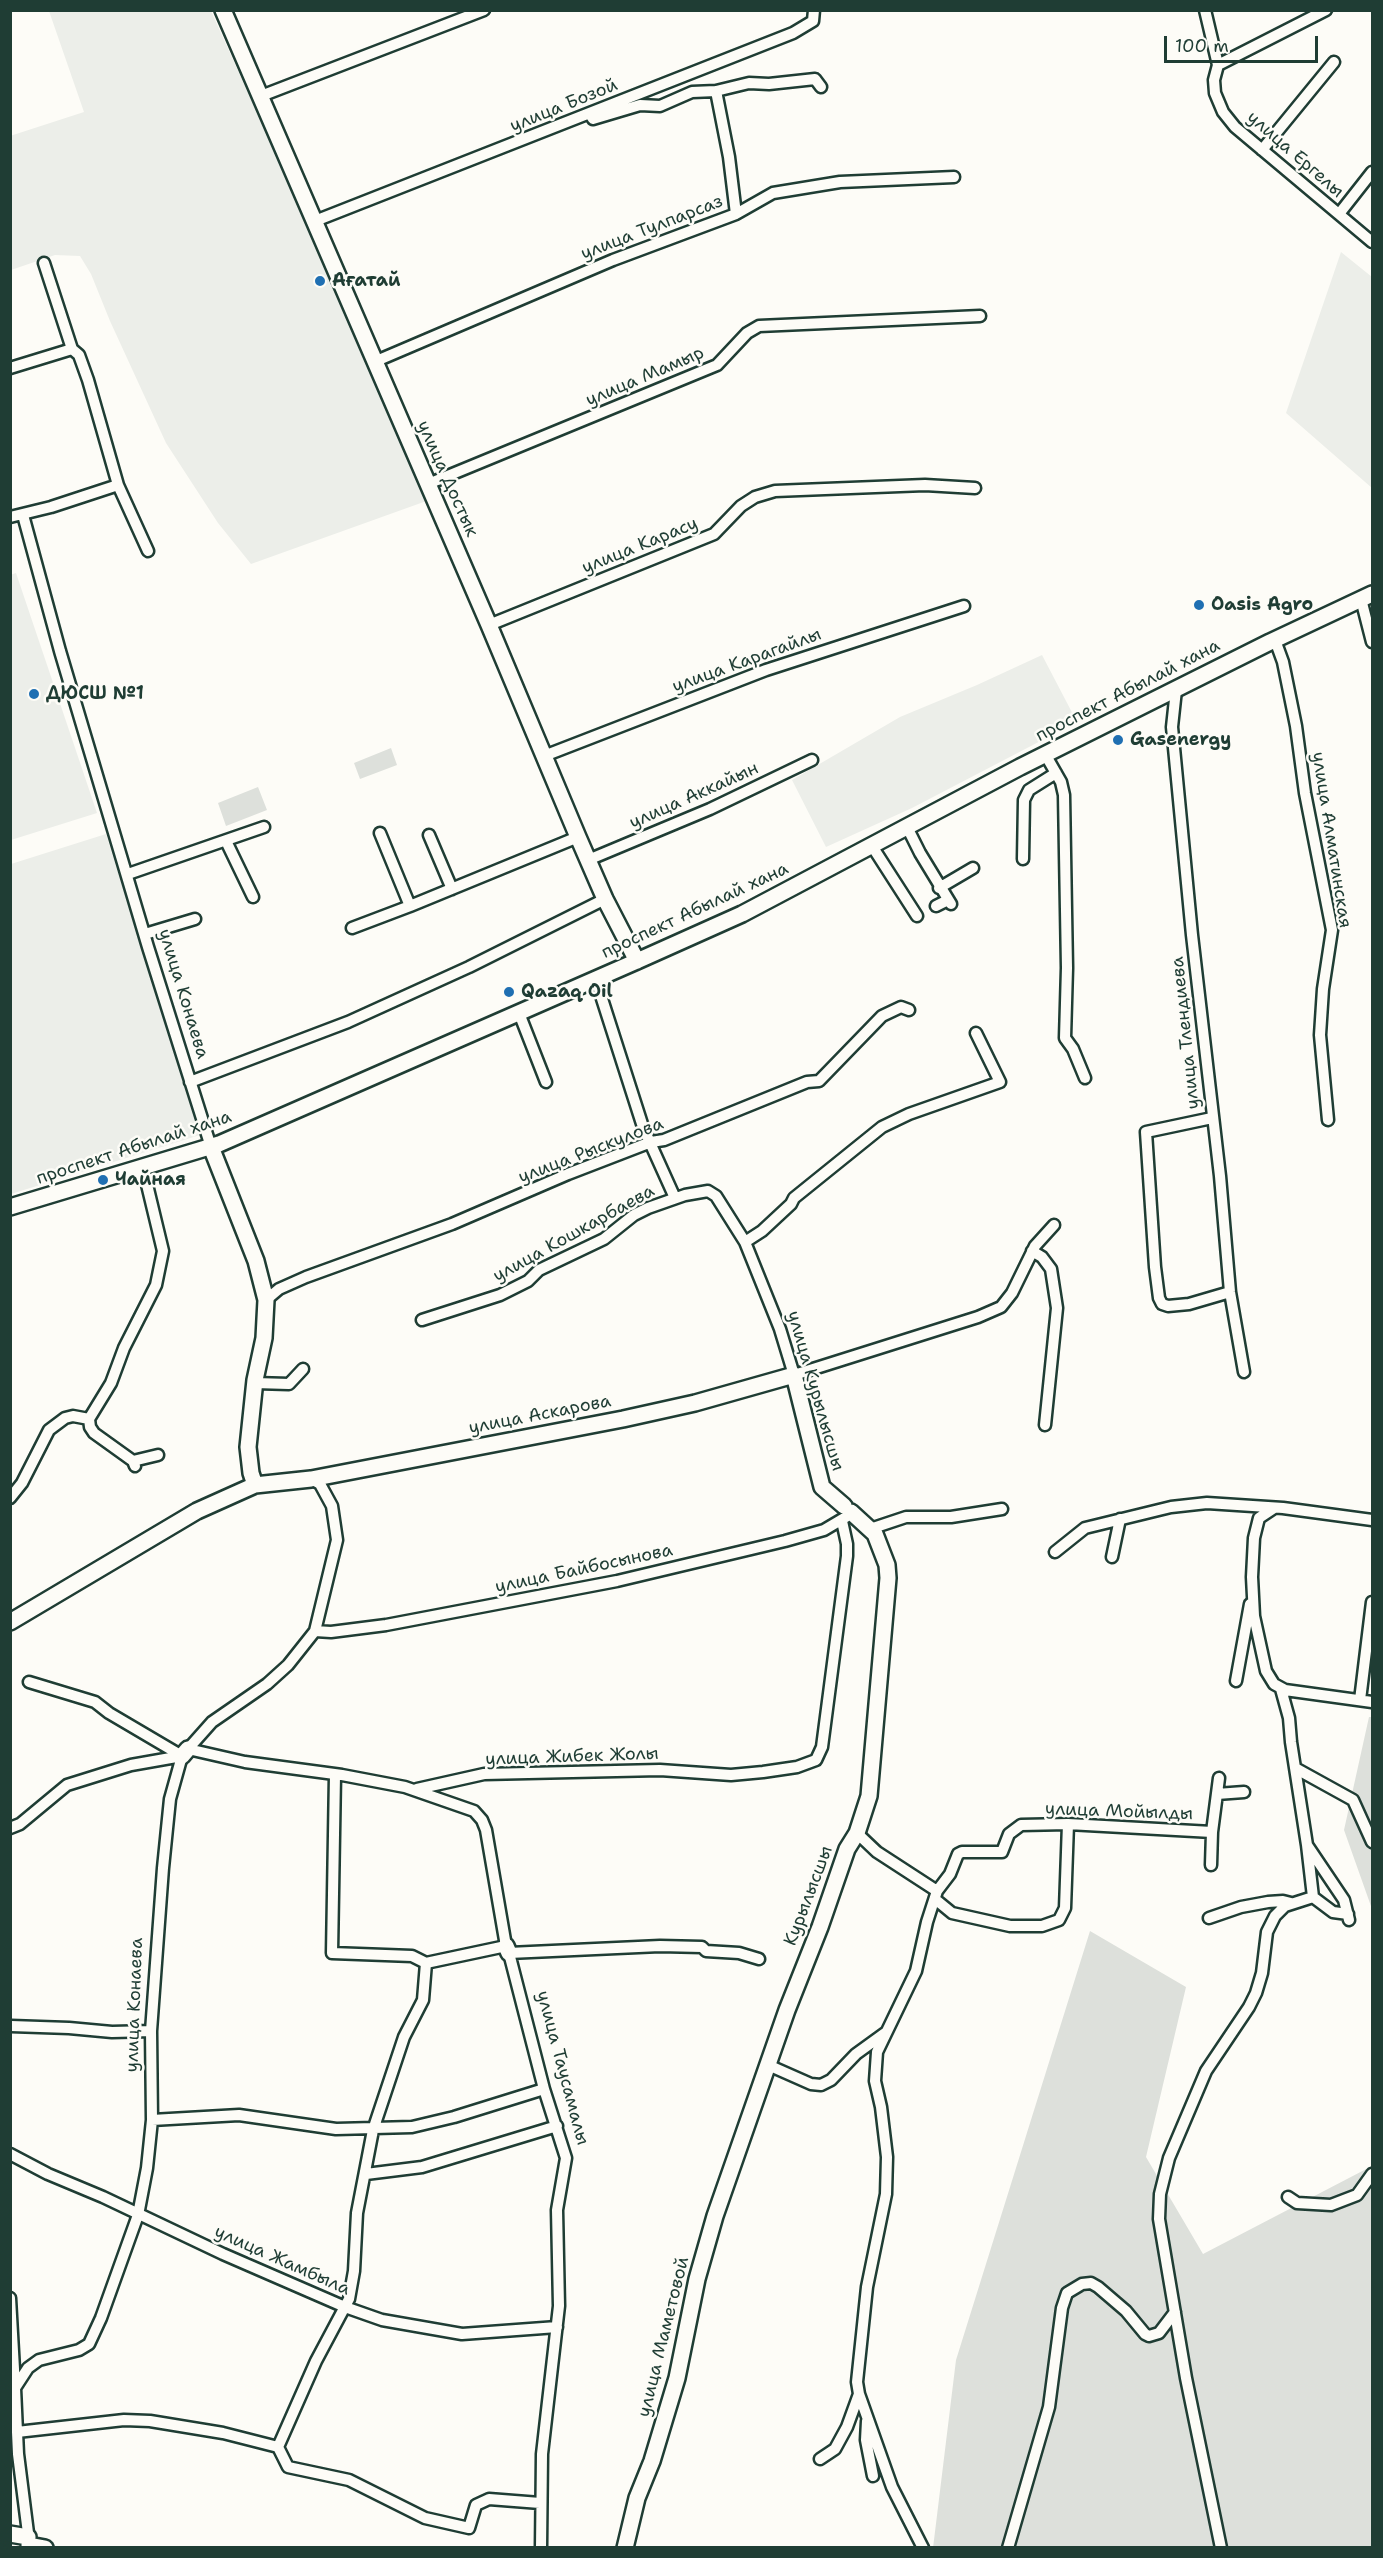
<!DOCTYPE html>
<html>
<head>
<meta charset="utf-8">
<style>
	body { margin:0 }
	#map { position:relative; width:1383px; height:2558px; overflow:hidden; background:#fdfcf7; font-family:"Shantell Sans",sans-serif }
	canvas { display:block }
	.frame { position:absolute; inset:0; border:12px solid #1f3d34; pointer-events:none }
	.scale { position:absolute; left:1164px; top:36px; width:154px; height:27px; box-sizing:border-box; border:3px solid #1f3d34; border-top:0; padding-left:8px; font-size:18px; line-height:21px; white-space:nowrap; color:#1f3d34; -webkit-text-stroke:4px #fdfcf7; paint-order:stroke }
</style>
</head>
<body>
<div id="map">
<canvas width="1383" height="2558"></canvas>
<div class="frame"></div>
<div class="scale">100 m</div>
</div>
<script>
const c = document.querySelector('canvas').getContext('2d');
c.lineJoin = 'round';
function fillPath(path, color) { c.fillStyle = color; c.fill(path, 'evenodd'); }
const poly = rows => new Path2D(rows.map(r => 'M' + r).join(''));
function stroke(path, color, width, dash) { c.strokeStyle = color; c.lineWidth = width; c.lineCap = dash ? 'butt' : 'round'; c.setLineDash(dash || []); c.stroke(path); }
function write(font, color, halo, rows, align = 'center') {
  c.font = font + ' "Shantell Sans",sans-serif'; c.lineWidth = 5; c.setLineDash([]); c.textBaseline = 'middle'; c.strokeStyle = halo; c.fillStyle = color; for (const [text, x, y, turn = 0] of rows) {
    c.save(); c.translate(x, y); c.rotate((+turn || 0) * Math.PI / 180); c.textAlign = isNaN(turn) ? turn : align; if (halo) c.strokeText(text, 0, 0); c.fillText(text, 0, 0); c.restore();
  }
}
const built = poly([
	[49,11,211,11,432,499,251,564,218,523,166,443,110,321,91,274,80,256,55,255,11,270,10,136,84,112],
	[1341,252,1372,277,1372,488,1286,413],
	[16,573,97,813,11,840,10,575],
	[1042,655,1077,722,912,808,826,847,792,780,900,717,977,685],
	[106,834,200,1135,11,1194,11,864]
]);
const green = poly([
	[391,748,397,765,360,779,354,763],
	[258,787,267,810,226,826,218,803],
	[1369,1717,1372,1717,1372,1909,1344,1830],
	[1090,1931,1186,1987,1146,2157,1203,2254,1372,2166,1372,2547,933,2548,956,2360]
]);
const street = poly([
	[1205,10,1218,65,1214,80,1215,93,1223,112,1235,127,1372,242],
	[1218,65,1326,10],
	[716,91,729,157,736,214],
	[261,96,484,10],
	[590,114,593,119,640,105,660,106,692,92,716,91,749,83,769,84,815,79,821,87],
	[1262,150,1334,62],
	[1339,214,1372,172],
	[315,221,793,33,813,21,814,10],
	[44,263,72,349,79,355,88,380,118,485,148,551],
	[374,362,613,260,736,214,773,193,840,182,954,177],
	[10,368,72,349],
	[428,484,717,365,747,333,759,326,980,316],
	[23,515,60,651,148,947,211,1147],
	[10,517,51,507,118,485],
	[1361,599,1372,642],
	[489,625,714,534,741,506,755,497,775,491,925,485,975,488],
	[1275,640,1283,662,1296,726,1305,793,1332,930,1323,989,1320,1035,1328,1120],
	[1176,690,1172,727,1192,935,1220,1176,1230,1292,1244,1372],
	[1045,754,1061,782,1064,795,1067,968,1065,1038,1073,1049,1085,1078],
	[544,756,766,670,964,606],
	[907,827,920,853,951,904],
	[380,833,410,906,578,837],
	[429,835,452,889],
	[226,841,253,897],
	[872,846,917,916],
	[1023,859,1024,800,1029,790,1056,773],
	[588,860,710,809,812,760],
	[128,874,264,827],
	[939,888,973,868],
	[936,906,948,900],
	[352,928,410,906],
	[145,934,195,919],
	[596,980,643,1127,675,1198],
	[519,1013,546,1082],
	[190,1082,348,1022,469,967,605,899],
	[1212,1118,1146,1132,1155,1267,1159,1298,1162,1304,1168,1306,1189,1304,1230,1292],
	[745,1242,762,1231,791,1204,794,1198,882,1127,909,1114,1000,1082,976,1033],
	[1032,1251,1042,1257,1051,1269,1057,1308,1045,1425],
	[266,1300,279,1289,306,1277,452,1224,568,1174,651,1142,664,1140,807,1082,819,1081,882,1016,901,1007,909,1010],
	[422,1320,500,1295,528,1281,539,1270,604,1239,634,1215,648,1208,685,1195,708,1191,716,1196,745,1242,780,1329,794,1375,978,1317,1001,1307,1012,1293,1035,1246,1054,1225],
	[255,1383,289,1384,303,1369],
	[89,1419,90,1427,94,1433,133,1461,135,1466],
	[133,1461,158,1455],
	[311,1479,320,1484,332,1506,337,1540,315,1631,288,1665,267,1684,212,1722,188,1749,245,1762,342,1775,405,1787,474,1811,482,1820,486,1830,506,1946,426,1963,412,1956,332,1953,335,1775],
	[10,1498,22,1483,49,1430,65,1418,73,1416,89,1419,111,1383,124,1348,156,1285,163,1251,143,1168],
	[1274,1508,1259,1518,1254,1538,1252,1577,1254,1616,1266,1671,1274,1684,1285,1690,1372,1702],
	[870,1529,906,1517,951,1517,1002,1509],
	[1055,1552,1085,1528,1171,1507,1207,1503,1283,1508,1372,1520],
	[1112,1557,1120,1519],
	[315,1631,331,1632,386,1625,617,1581,785,1541,824,1530,846,1517],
	[1236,1681,1250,1604],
	[29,1682,95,1702,109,1713,182,1756],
	[1281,1689,1289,1718,1291,1742,1307,1845,1344,1900,1349,1920],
	[1360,1700,1372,1602],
	[1295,1768,1353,1800,1372,1842],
	[417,1789,484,1774,660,1770,731,1775,763,1772,797,1767,816,1760,822,1747,847,1556,847,1544,842,1521],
	[1217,1794,1244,1792],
	[10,1828,20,1824,67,1785,131,1765,182,1756],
	[857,1833,877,1852,937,1891],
	[1211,1865,1212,1832],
	[1313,1897,1333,1912,1348,1914],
	[935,1899,952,1913,1010,1926,1042,1926,1059,1920,1065,1908,1068,1824],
	[1209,1918,1241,1907,1268,1902,1283,1901,1291,1903],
	[11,2026,69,2028,112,2032,151,2031],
	[768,2065,811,2084,821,2085,831,2080,856,2054,885,2033],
	[152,2120,239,2115,336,2129,412,2127,454,2117,544,2089],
	[10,2154,48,2174,103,2197,223,2254,345,2307,382,2320,462,2334,557,2327],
	[366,2174,422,2167,557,2126],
	[1288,2197,1297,2203,1331,2205,1357,2195,1372,2174],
	[10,2298,15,2387],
	[867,2421,866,2440,873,2476],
	[17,2432,124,2420,150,2421,223,2433,278,2447,288,2467,349,2480,425,2518,469,2528,476,2505,489,2499,540,2503],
	[278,2447,316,2361,349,2299,354,2271,357,2213,373,2130,404,2037,423,2000,426,1963],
	[820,2459,835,2449,847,2427,859,2394],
	[29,2541,18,2454,15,2388,28,2368,39,2360,79,2350,89,2344,101,2318,138,2215,147,2168,152,2120,151,2031,163,1868,170,1799,182,1756],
	[541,2548,542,2454,559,2306,557,2210,566,2158,544,2089,509,1953,660,1946,702,1947,706,1951,739,1953,759,1959],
	[923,2548,892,2487,859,2394,857,2382,867,2287,886,2194,887,2157,881,2107,875,2081,877,2052,916,1971,927,1922,937,1891,950,1874,958,1854,962,1852,1002,1852,1009,1834,1021,1825,1068,1824,1212,1832,1219,1778],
	[1008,2548,1049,2407,1062,2308,1067,2293,1082,2284,1091,2283,1098,2287,1126,2311,1145,2334,1149,2336,1159,2333,1175,2312],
	[1221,2548,1186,2378,1159,2219,1160,2194,1169,2158,1206,2071,1249,2007,1256,1993,1262,1973,1267,1932,1275,1916,1285,1906,1313,1897,1307,1845]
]);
const secondary = poly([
	[223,10,489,625,578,837,605,899,637,961],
	[211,1147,256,1261,266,1300,264,1338,255,1380,248,1447,251,1473,255,1485],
	[10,1207,219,1144,637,961,742,914,1020,767,1270,642,1372,594],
	[10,1622,197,1511,255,1485,311,1479,623,1419,695,1403,794,1375,822,1487,844,1506],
	[182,1756,188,1749],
	[506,1946,509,1953],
	[10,2534,28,2537],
	[29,2545,45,2548],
	[625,2548,637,2498,652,2461,677,2378,697,2279,715,2216,787,2010,820,1927,847,1849,857,1833,869,1796,888,1578,887,1565,875,1534,851,1512]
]);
const markers = [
	[320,281,6,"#1f6fb2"],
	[1199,605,6,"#1f6fb2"],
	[34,694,6,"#1f6fb2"],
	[1118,740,6,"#1f6fb2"],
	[509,992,6,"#1f6fb2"],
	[103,1180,6,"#1f6fb2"]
];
const streetNames = [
	["улица Бозой",564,106,-22],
	["улица Ергелы",1295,155,41],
	["улица Тулпарсаз",652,228,-21],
	["улица Мамыр",645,377,-23],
	["улица Достык",447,479,66],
	["улица Карасу",640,546,-22],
	["улица Карагайлы",747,661,-20],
	["проспект Абылай хана",1128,691,-27],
	["улица Аккайын",694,796,-24],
	["улица Алматинская",1331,840,81],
	["проспект Абылай хана",695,911,-25],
	["улица Конаева",183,994,73],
	["улица Тлендиева",1186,1033,-96],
	["проспект Абылай хана",134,1148,-18],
	["улица Рыскулова",591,1151,-21],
	["улица Кошкарбаева",574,1234,-29],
	["улица Курылысшы",815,1391,74],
	["улица Аскарова",540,1415,-11],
	["улица Байбосынова",584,1569,-12],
	["улица Жибек Жолы",572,1757,-2],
	["улица Мойылды",1119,1812,2],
	["Курылысшы",809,1896,-69],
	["улица Конаева",135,2005,-88],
	["улица Таусамалы",562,2068,75],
	["улица Жамбыла",282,2261,24],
	["улица Маметовой",664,2337,-76]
];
const poiNames = [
	["Ағатай",332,281],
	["Oasis Agro",1211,605],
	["ДЮСШ №1",46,694],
	["Gasenergy",1130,740],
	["Qazaq Oil",521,992],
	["Чайная",115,1180]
];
fillPath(built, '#eceee9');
fillPath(green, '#dde0db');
stroke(street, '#1f3d34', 15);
stroke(secondary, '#1f3d34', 20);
stroke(street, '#fdfcf7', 10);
stroke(secondary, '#fdfcf7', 15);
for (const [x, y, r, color] of markers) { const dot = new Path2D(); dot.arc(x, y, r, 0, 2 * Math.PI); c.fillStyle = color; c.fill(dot); stroke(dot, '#fdfcf7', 2); }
write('18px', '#1f3d34', '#fdfcf7', streetNames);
write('bold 18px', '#1f3d34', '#fdfcf7', poiNames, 'left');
</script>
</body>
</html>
